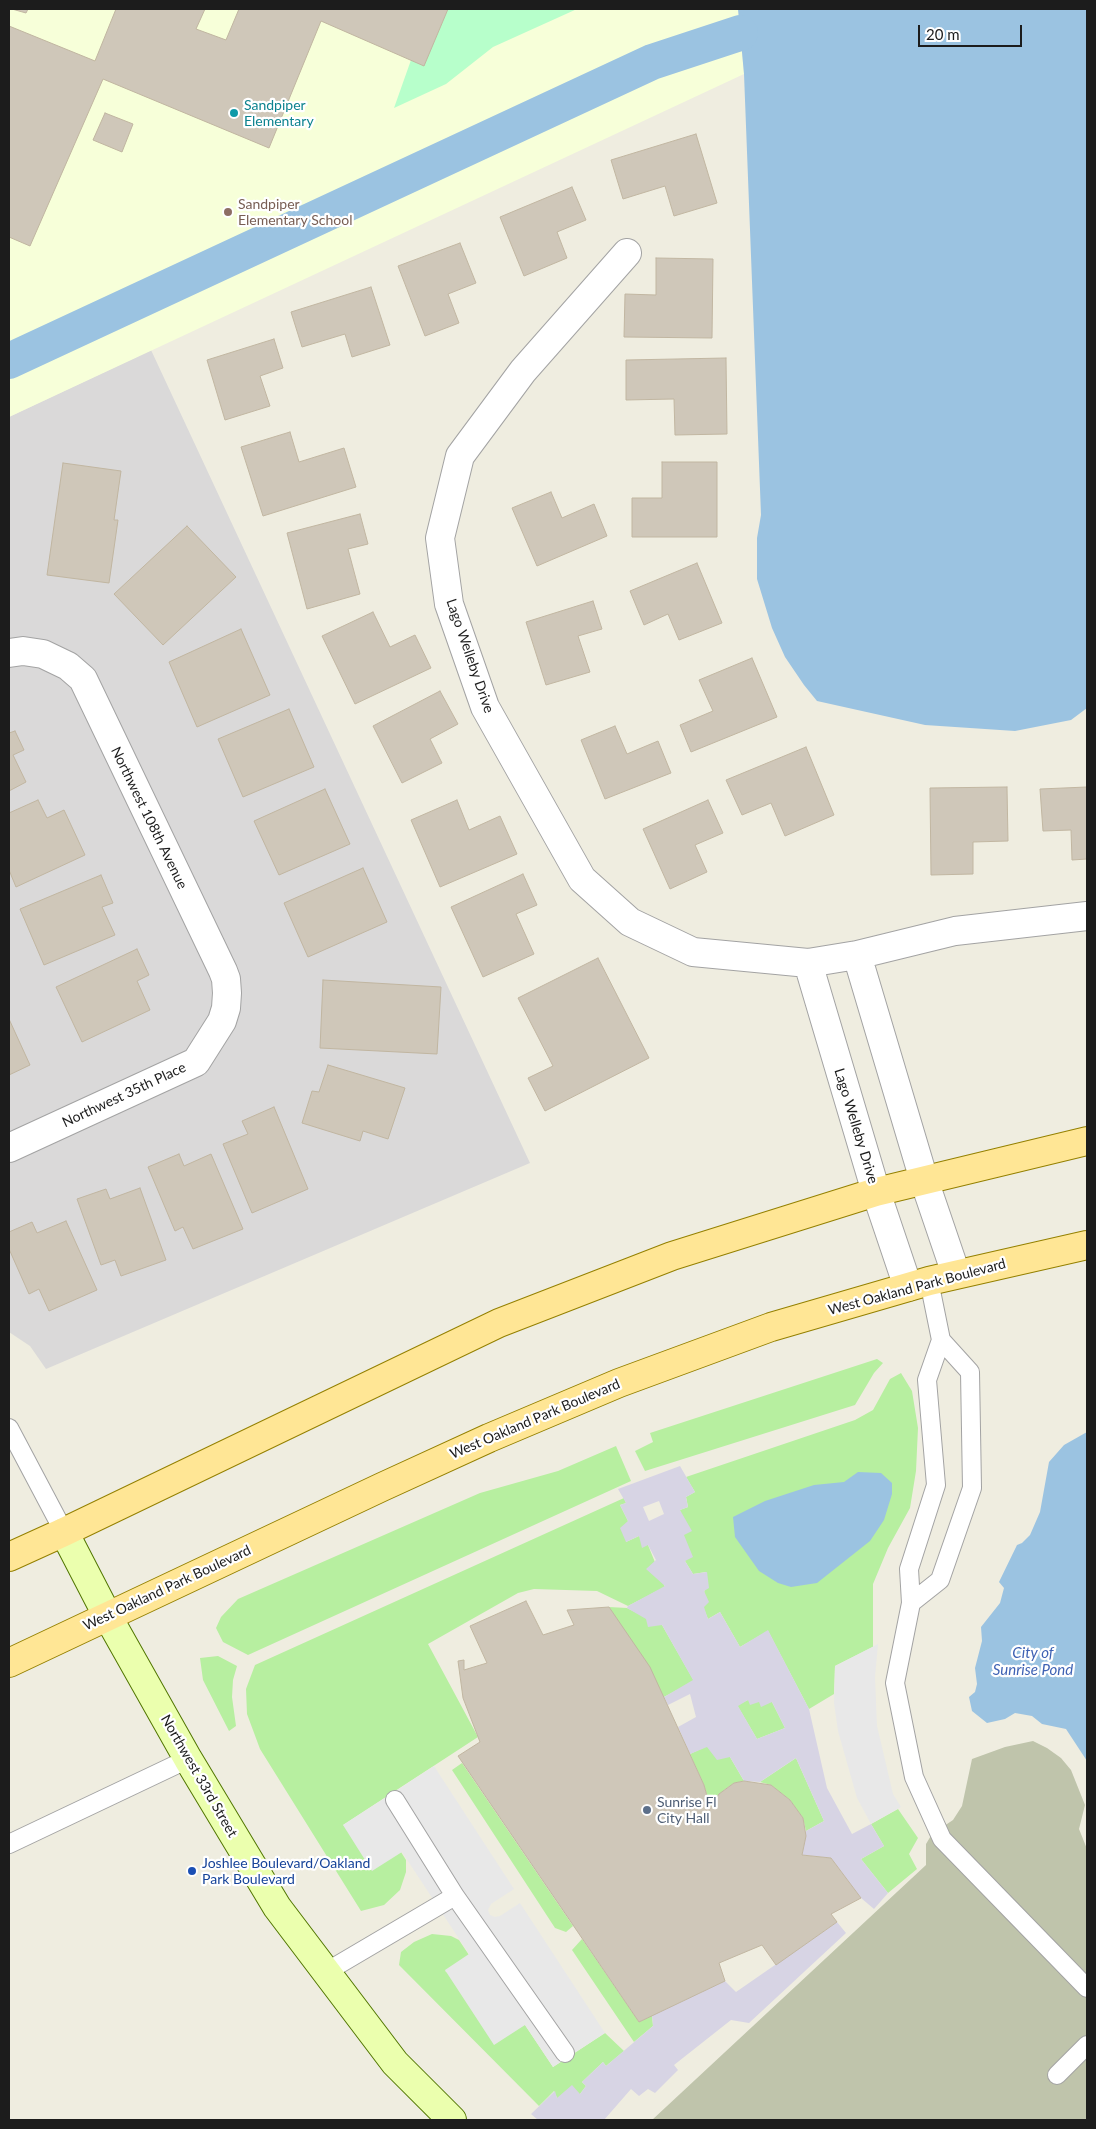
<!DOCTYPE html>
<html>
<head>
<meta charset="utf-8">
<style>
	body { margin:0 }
	#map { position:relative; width:1096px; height:2129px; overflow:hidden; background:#efede0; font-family:Lato,sans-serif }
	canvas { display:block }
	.frame { position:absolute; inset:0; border:10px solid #1c1c1c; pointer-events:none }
	.scale { position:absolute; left:918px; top:25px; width:104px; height:22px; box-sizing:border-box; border:2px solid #1c1c1c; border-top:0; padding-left:6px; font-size:15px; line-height:18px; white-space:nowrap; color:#1c1c1c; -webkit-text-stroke:4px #fff; paint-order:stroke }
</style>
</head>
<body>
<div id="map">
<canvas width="1096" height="2129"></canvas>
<div class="frame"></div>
<div class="scale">20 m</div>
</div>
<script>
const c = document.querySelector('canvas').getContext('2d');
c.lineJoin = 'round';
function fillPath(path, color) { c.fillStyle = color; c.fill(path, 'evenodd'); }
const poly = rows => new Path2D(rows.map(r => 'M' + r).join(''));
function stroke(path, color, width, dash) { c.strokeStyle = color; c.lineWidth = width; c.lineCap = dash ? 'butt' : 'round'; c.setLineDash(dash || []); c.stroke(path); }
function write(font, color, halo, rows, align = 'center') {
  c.font = font + ' Lato,sans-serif'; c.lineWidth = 4.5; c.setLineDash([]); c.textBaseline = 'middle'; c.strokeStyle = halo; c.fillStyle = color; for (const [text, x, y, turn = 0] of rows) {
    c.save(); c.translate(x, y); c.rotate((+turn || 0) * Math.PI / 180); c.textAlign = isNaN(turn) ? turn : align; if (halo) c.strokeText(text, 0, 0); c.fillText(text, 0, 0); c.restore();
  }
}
const residential = poly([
	[151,350,530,1163,46,1369,30,1346,9,1332,9,417]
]);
const education = poly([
	[9,9,738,9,744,74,9,417]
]);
const construction = poly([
	[1033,1741,1047,1748,1061,1758,1071,1770,1085,1805,1079,1829,1087,1849,1087,2120,652,2120,926,1865,926,1844,932,1834,953,1820,962,1806,972,1759,1005,1747]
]);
const grass = poly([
	[877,1359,883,1363,874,1373,855,1405,645,1471,635,1451,653,1442,650,1433],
	[901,1373,912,1391,918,1428,916,1471,910,1508,888,1548,873,1584,873,1647,835,1666,834,1694,809,1709,768,1631,740,1647,720,1612,708,1619,703,1607,706,1572,693,1574,685,1561,680,1510,688,1507,686,1497,695,1492,686,1477,855,1420,873,1410,890,1379],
	[616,1446,631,1481,248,1655,223,1642,216,1628,221,1617,238,1599,480,1493,558,1471],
	[624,1498,626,1503,620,1505,628,1521,626,1542,639,1536,648,1545,665,1587,628,1606,597,1591,534,1589,518,1593,428,1644,478,1737,343,1825,401,1852,406,1860,406,1872,400,1890,384,1905,361,1911,260,1749,247,1714,246,1689,255,1665],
	[609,1607,627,1608,662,1625,694,1681,664,1697],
	[218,1656,237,1666,233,1680,232,1697,236,1726,229,1731,203,1680,200,1658],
	[748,1700,772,1702,785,1728,757,1739,737,1705],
	[707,1746,730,1757,744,1781,734,1783,724,1790,710,1807,704,1785,690,1754],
	[796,1758,824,1821,806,1831,803,1818,790,1800,771,1785,760,1782],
	[462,1763,573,1926,566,1932,555,1928,452,1770],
	[898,1809,918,1838,909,1854,917,1869,888,1893,861,1859,884,1846,871,1824],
	[432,1934,451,1936,459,1940,469,1955,445,1971,525,2025,553,2067,605,2033,624,2051,606,2066,603,2062,582,2082,586,2086,580,2094,557,2098,554,2091,539,2106,399,1965,401,1952,414,1942],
	[582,1939,639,2022,652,2015,653,2026,634,2042,572,1950]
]);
const park = poly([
	[448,9,577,9,493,47,446,84,394,108,411,60,424,65]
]);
const parking = poly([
	[878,1644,875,1677,877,1726,893,1794,901,1807,871,1824,857,1798,838,1731,834,1703,835,1666],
	[434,1766,514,1889,491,1904,488,1910,490,1915,495,1917,500,1916,520,1903,605,2033,553,2067,525,2025,494,2045,445,1970,469,1954,402,1852,372,1871,343,1825]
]);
const plaza = poly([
	[680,1466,695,1492,686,1497,688,1507,680,1510,692,1531,684,1535,693,1557,685,1561,693,1574,707,1572,709,1588,704,1591,709,1602,704,1607,708,1619,720,1612,740,1647,768,1630,809,1709,827,1788,852,1834,871,1824,884,1846,861,1859,888,1893,874,1909,861,1898,831,1858,802,1855,806,1831,824,1821,796,1758,760,1782,744,1781,730,1757,717,1760,707,1747,690,1754,678,1727,696,1717,690,1694,668,1705,664,1697,693,1680,662,1625,648,1627,646,1619,627,1608,628,1606,665,1586,646,1569,656,1560,648,1545,642,1548,639,1536,626,1542,620,1528,628,1521,620,1505,626,1503,618,1489],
	[659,1501,664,1514,649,1521,643,1507],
	[748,1700,750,1705,759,1702,761,1707,772,1702,785,1728,757,1739,738,1706],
	[837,1922,846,1933,749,2023,731,2020,674,2065,678,2070,655,2093,648,2089,639,2096,631,2089,604,2120,538,2120,531,2114,555,2091,557,2098,572,2085,580,2094,586,2086,582,2082,603,2062,606,2066,653,2026,652,2015,725,1981,736,1992]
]);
const water = poly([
	[738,9,1087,9,1087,708,1071,720,1015,731,925,725,817,701,804,685,785,657,772,628,757,579,757,538,761,515,744,74],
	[1087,1432,1087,1761,1066,1729,1042,1724,1032,1716,1015,1713,1005,1719,987,1723,972,1711,969,1697,975,1692,977,1684,975,1668,982,1641,981,1627,1000,1603,1004,1588,999,1582,1017,1545,1022,1543,1030,1535,1040,1512,1049,1462,1064,1445],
	[858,1472,881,1473,892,1483,892,1494,884,1520,870,1541,817,1583,791,1587,778,1583,759,1571,735,1537,733,1517,765,1501,814,1485,844,1482]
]);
const canal = poly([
	[9,361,652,62,740,33]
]);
const building = poly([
	[12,9,28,9,26,13,12,9],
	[116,9,205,9,196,29,226,40,239,9,448,9,424,66,321,21,269,148,103,79,30,246,9,237,9,26,95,61,116,9],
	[105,113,133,124,122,152,93,140,105,113],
	[696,134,717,203,674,216,665,186,623,199,611,160,696,134],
	[572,187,586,220,557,232,567,258,524,276,500,217,572,187],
	[460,243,476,283,448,294,459,323,425,336,398,266,460,243],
	[656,258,713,259,712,338,624,337,625,294,656,295,656,258],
	[371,287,390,345,352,357,345,334,302,347,291,312,371,287],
	[274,339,283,368,260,376,270,406,225,420,207,360,274,339],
	[726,358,727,434,675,435,674,399,626,400,626,360,726,358],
	[290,432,299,462,344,448,356,487,263,516,241,447,290,432],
	[662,462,717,462,717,537,632,537,632,498,662,498,662,462],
	[63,463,121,471,114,520,118,520,109,583,47,575,63,463],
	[551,492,562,518,594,504,607,536,537,566,512,508,551,492],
	[360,514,368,544,348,549,360,594,307,609,287,533,360,514],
	[187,526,236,577,163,645,114,594,187,526],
	[697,563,722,623,679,640,668,614,644,625,630,591,697,563],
	[593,601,602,629,578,636,590,672,546,685,526,622,593,601],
	[373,612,390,647,415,635,431,668,355,704,322,636,373,612],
	[241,629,270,695,197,727,169,662,241,629],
	[752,658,777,717,691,752,680,725,713,711,699,680,752,658],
	[440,691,458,724,430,739,442,763,402,783,373,726,440,691],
	[289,709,314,767,243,797,218,739,289,709],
	[615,726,627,754,658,741,671,773,605,799,581,740,615,726],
	[15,731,24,750,13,755,26,782,9,791,9,733,15,731],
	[806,747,834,815,785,836,771,803,742,815,726,780,806,747],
	[1007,787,1008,841,973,842,973,874,931,875,930,788,1007,787],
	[1087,787,1087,859,1072,860,1071,830,1043,831,1040,789,1087,787],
	[325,789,350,844,279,875,254,821,325,789],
	[38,800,47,818,64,810,85,855,16,887,9,870,9,813,38,800],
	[457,800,469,830,500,816,517,854,440,887,411,820,457,800],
	[708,800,723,833,695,845,707,872,670,889,643,829,708,800],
	[363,868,387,922,308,957,284,903,363,868],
	[523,874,537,905,516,914,534,954,483,977,451,907,523,874],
	[101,875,113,903,102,907,115,935,44,965,20,909,101,875],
	[137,949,149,975,137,981,150,1010,82,1042,56,987,137,949],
	[598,958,649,1058,545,1111,528,1078,553,1066,518,998,598,958],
	[323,980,441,987,437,1054,320,1048,323,980],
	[9,1019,30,1065,9,1075,9,1019],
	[328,1065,405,1088,388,1139,363,1131,360,1141,302,1123,312,1091,319,1092,328,1065],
	[274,1107,308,1189,252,1213,223,1144,248,1134,242,1121,274,1107],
	[179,1154,184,1166,211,1154,243,1229,193,1249,183,1227,175,1231,148,1167,179,1154],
	[140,1188,166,1260,121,1276,115,1260,101,1265,77,1199,106,1189,110,1199,140,1188],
	[66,1221,97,1290,49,1311,39,1289,29,1294,9,1249,9,1232,32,1222,37,1233,66,1221],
	[526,1601,543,1635,574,1625,567,1610,609,1607,650,1667,704,1785,710,1807,719,1794,734,1783,744,1781,771,1785,790,1800,803,1818,806,1836,802,1855,831,1858,861,1898,831,1914,837,1922,776,1965,762,1945,719,1963,725,1981,639,2022,458,1756,480,1742,463,1698,458,1661,464,1660,464,1670,487,1663,470,1626,526,1601]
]);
const lane = poly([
	[929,1281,941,1340,927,1380,936,1485,909,1569,911,1603,940,1580,972,1488,970,1372,941,1340],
	[9,1428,64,1532],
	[911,1603,895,1683,914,1777,942,1839,1087,1988],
	[9,1844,188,1759],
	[455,1896,565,2053],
	[326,1972,455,1896,395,1800],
	[1057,2075,1087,2045]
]);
const street = poly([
	[627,253,523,371,460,456,440,538,449,604,485,707,582,879,630,922,693,952,808,963,857,955,955,931,1087,916],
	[9,653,23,651,43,654,68,666,83,679,223,971,226,979,227,993,226,1008,222,1021,196,1062,9,1148],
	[857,955,924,1180,956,1274],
	[808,963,876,1192,908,1287]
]);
const secondary = poly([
	[64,1532,108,1617,188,1759,277,1907,395,2063,452,2120]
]);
const primary = poly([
	[9,1557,64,1532,499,1323,672,1256,876,1192,1087,1141],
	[9,1663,382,1487,489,1438,619,1383,771,1327,929,1281,1087,1245]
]);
const markers = [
	[234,113,5,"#0f9aa8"],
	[228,212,5,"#8d6e63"],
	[647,1810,5,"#5c6f8a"],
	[192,1871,5,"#1a4fb4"]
];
const cultureNames = [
	["Sandpiper",244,105],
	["Elementary",244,121]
];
const educationNames = [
	["Sandpiper",238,204],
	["Elementary School",238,220]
];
const streetNames = [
	["Lago Welleby Drive",470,656,71],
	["Northwest 108th Avenue",149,818,64],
	["Northwest 35th Place",124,1095,-25],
	["Lago Welleby Drive",856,1126,73],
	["West Oakland Park Boulevard",917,1287,-15],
	["West Oakland Park Boulevard",535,1419,-23],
	["West Oakland Park Boulevard",167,1588,-25],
	["Northwest 33rd Street",199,1776,60]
];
const serviceNames = [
	["Sunrise Fl",657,1802],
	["City Hall",657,1818]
];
const transitNames = [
	["Joshlee Boulevard/Oakland",202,1863],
	["Park Boulevard",202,1879]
];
const waterNames = [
	["City of",1033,1653],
	["Sunrise Pond",1033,1670]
];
fillPath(residential, '#dad9d9');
fillPath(education, '#f7ffd9');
fillPath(construction, '#bfc4ab');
fillPath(grass, '#b7efa0');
fillPath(park, '#b7ffcb');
fillPath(parking, '#e8e8e8');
fillPath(plaza, '#d7d4e4');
fillPath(water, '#9bc3e1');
stroke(canal, '#9bc3e1', 36);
fillPath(building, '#cfc7b9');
stroke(building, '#c1b6a1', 1);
stroke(lane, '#a3a3a3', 20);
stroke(street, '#a3a3a3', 30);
stroke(secondary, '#517600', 30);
stroke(primary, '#948000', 30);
stroke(lane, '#fff', 18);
stroke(street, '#fff', 28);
stroke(secondary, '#ebffae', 28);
stroke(primary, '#ffe695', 28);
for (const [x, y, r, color] of markers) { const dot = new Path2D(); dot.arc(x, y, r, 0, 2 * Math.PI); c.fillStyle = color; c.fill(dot); stroke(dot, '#fff', 2); }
write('14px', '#0d838f', '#fff', cultureNames, 'left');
write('14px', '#785e54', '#fff', educationNames, 'left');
write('14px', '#1c1c1c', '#fff', streetNames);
write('14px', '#4e5e75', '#fff', serviceNames, 'left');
write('14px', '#164399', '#fff', transitNames, 'left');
write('italic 15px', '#3f62b4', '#fff', waterNames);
</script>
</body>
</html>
